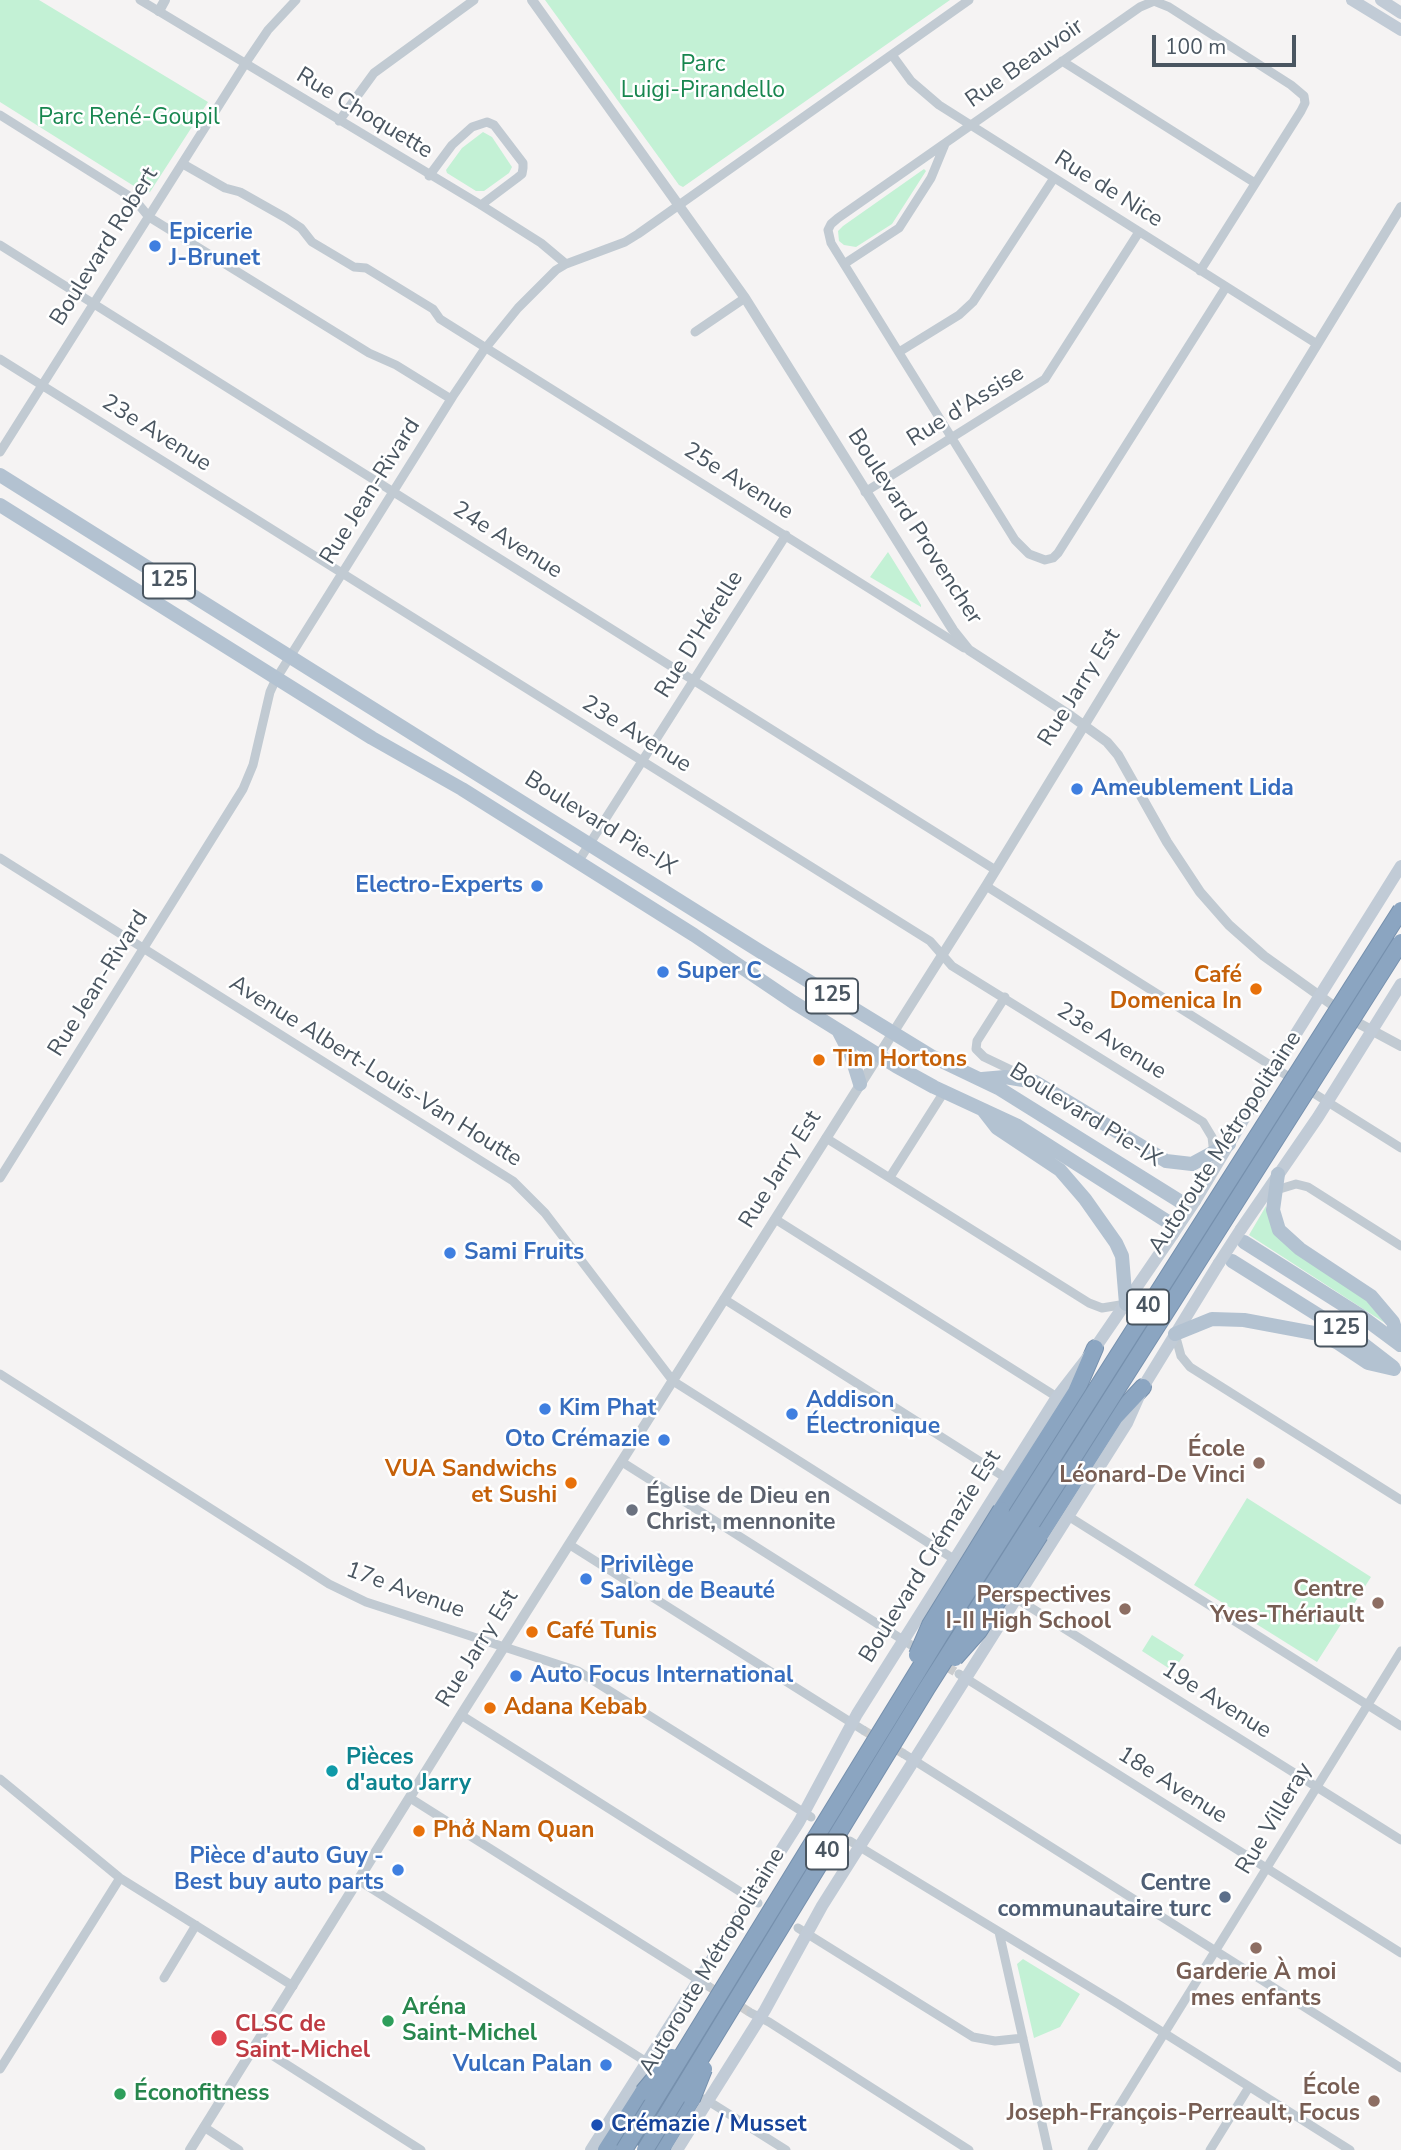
<!DOCTYPE html>
<html>
<head>
<meta charset="utf-8">
<style>
	body { margin:0 }
	#map { position:relative; width:1401px; height:2150px; overflow:hidden; background:#f5f3f3; font-family:"Nunito Sans",sans-serif }
	canvas { display:block }
	.scale { position:absolute; left:1152px; top:35px; width:144px; height:32px; box-sizing:border-box; border:4px solid #4a5661; border-top:0; padding-left:9px; font-size:21px; line-height:24px; white-space:nowrap; color:#4a5661; -webkit-text-stroke:5px #fff; paint-order:stroke }
</style>
</head>
<body>
<div id="map">
<canvas width="1401" height="2150"></canvas>
<div class="scale">100 m</div>
</div>
<script>
const c = document.querySelector('canvas').getContext('2d');
c.lineJoin = 'round';
function fillPath(path, color) { c.fillStyle = color; c.fill(path, 'evenodd'); }
const poly = rows => new Path2D(rows.map(r => 'M' + r).join(''));
function stroke(path, color, width, dash) { c.strokeStyle = color; c.lineWidth = width; c.lineCap = dash ? 'butt' : 'round'; c.setLineDash(dash || []); c.stroke(path); }
function write(font, color, halo, rows, align = 'center') {
  c.font = font + ' "Nunito Sans",sans-serif'; c.lineWidth = 5; c.setLineDash([]); c.textBaseline = 'middle'; c.strokeStyle = halo; c.fillStyle = color; for (const [text, x, y, turn = 0] of rows) {
    c.save(); c.translate(x, y); c.rotate((+turn || 0) * Math.PI / 180); c.textAlign = isNaN(turn) ? turn : align; if (halo) c.strokeText(text, 0, 0); c.fillText(text, 0, 0); c.restore();
  }
}
const green = poly([
	[0,0,39,0,208,102,150,192,145,193,0,102],
	[545,0,950,0,683,187,679,185],
	[483,132,492,137,512,167,509,173,484,191,476,191,447,173,446,170,462,148],
	[924,169,926,171,892,224,856,247,844,245,839,241,838,231,843,226],
	[888,552,921,605,921,607,870,577],
	[1266,1206,1268,1214,1361,1294,1385,1323,1249,1235],
	[1247,1498,1371,1577,1317,1662,1194,1585],
	[1152,1635,1184,1655,1173,1671,1142,1651],
	[1023,1959,1080,1994,1060,2027,1034,2038,1017,1964]
]);
const minorTunnel = poly([
	[924,1653,959,1674],
	[863,1730,904,1754],
	[708,1986,751,2013]
]);
const minor = poly([
	[140,0,481,205,541,243,566,264],
	[892,55,911,81,939,105,1317,344],
	[1062,61,1255,183],
	[0,115,134,199,149,217,369,353,396,365,451,399],
	[339,121,374,73,474,0],
	[183,164,225,188,240,192,286,218,301,228,312,242,354,267,366,268,433,309,440,319,964,648],
	[429,176,452,145,472,127,487,122,494,125,523,163,523,168,522,174,517,178,481,205],
	[0,245,994,869],
	[844,264,899,228,931,178,945,144],
	[1200,271,1301,111,1305,103,1304,96,1291,85,1169,7,1154,1,1140,7,838,218,831,224,828,230,831,243,1015,540,1029,554,1045,560,1053,558,1058,553,1226,287],
	[695,332,745,298],
	[899,352,959,315,973,302,1054,178],
	[0,359,930,941,952,966,1203,1122,1212,1137,1214,1154],
	[0,452,245,64,268,30,296,0],
	[865,492,1045,379,1139,232],
	[0,858,513,1181,545,1213,673,1381,957,1561],
	[578,862,786,535],
	[986,886,1286,1075],
	[1005,997,977,1041,976,1049,984,1057,1028,1078],
	[1315,1094,1401,1148],
	[826,1138,1089,1303,1102,1308,1126,1304],
	[890,1177,944,1092],
	[0,1178,243,789,253,765,270,692,276,679,453,396,484,350,518,308,556,270,566,264,625,242,638,234,969,0],
	[1273,1191,1296,1184,1308,1187,1401,1246],
	[775,1219,1057,1397],
	[724,1299,1006,1478],
	[1175,1334,1181,1356,1190,1367,1401,1500],
	[0,1374,329,1584,366,1602,578,1671,811,1817],
	[622,1462,911,1645],
	[1068,1516,1401,1726],
	[570,1545,863,1730],
	[1014,1597,1401,1840],
	[959,1674,1401,1953],
	[461,1715,758,1903],
	[904,1754,1401,2068],
	[0,1779,120,1878,293,1986],
	[410,1798,708,1986],
	[850,1841,1118,2004,1350,2150],
	[358,1880,653,2066],
	[798,1928,973,2037,995,2041,1023,2038],
	[999,1932,1048,2150],
	[164,1978,196,1925],
	[751,2013,769,2022,969,2150],
	[256,2045,421,2150],
	[0,2069,120,1878],
	[705,2099,786,2150],
	[204,2127,239,2150],
	[1092,2150,1401,1651],
	[1210,2150,1249,2087]
]);
const tertiary = poly([
	[532,0,745,298,953,630,969,650,1071,716,1107,742,1118,755,1167,842,1200,892,1229,925,1264,956,1331,1004],
	[159,11,165,0],
	[1360,1024,1401,1046],
	[190,2150,461,1715,986,886,1401,207]
]);
const secondary = poly([
	[1352,0,1401,30],
	[1381,0,1401,13],
	[1195,1201,1267,1080,1401,866],
	[1241,1229,1318,1117,1401,984],
	[591,2150,799,1822,857,1714,1057,1397,1095,1348,1173,1234],
	[677,2150,765,2010,822,1906,1127,1423,1143,1387,1219,1263]
]);
const primary = poly([
	[0,475,761,952,931,1056,1000,1089,1181,1202],
	[0,505,372,738,462,789,694,935,793,1002,896,1066,934,1087,1016,1125,1168,1222],
	[838,1030,851,1055,860,1084],
	[982,1079,1005,1077,1035,1082,1166,1161,1192,1164,1229,1144],
	[983,1110,997,1128,1060,1170,1085,1199,1116,1243,1122,1256,1126,1304],
	[1278,1174,1273,1210,1279,1230,1300,1249,1371,1296,1393,1322,1400,1345],
	[1244,1242,1361,1316,1400,1345],
	[1232,1261,1358,1340,1393,1367],
	[1175,1334,1212,1319,1244,1320,1319,1334,1338,1343,1368,1363,1394,1369]
]);
const motorway = poly([
	[1001,1510,1076,1392,1095,1348],
	[1040,1535,1115,1417,1143,1387],
	[606,2150,643,2092],
	[661,2150,692,2099]
]);
const secondaryBridge = poly([
	[1173,1234,1195,1201],
	[1219,1263,1241,1229]
]);
const motorwayBridge = poly([
	[917,1655,930,1625,1001,1510],
	[955,1658,979,1631,1040,1535],
	[643,2092,672,2057],
	[692,2099,704,2069],
	[624,2150,940,1635,1401,910],
	[645,2150,927,1688,1401,942]
]);
const markers = [
	[155,246,7,"#3f7fe0"],
	[1077,789,7,"#3f7fe0"],
	[537,886,7,"#3f7fe0"],
	[663,972,7,"#3f7fe0"],
	[1256,989,7,"#e8710a"],
	[819,1060,7,"#e8710a"],
	[450,1253,7,"#3f7fe0"],
	[545,1409,7,"#3f7fe0"],
	[792,1414,7,"#3f7fe0"],
	[664,1440,7,"#3f7fe0"],
	[1259,1463,7,"#8d6e63"],
	[571,1483,7,"#e8710a"],
	[632,1510,7,"#6b7280"],
	[586,1579,7,"#3f7fe0"],
	[1378,1603,7,"#8d6e63"],
	[1125,1609,7,"#8d6e63"],
	[532,1632,7,"#e8710a"],
	[516,1676,7,"#3f7fe0"],
	[490,1708,7,"#e8710a"],
	[332,1771,7,"#0f9aa8"],
	[419,1831,7,"#e8710a"],
	[398,1870,7,"#3f7fe0"],
	[1225,1897,7,"#5c6f8a"],
	[1256,1948,7,"#8d6e63"],
	[388,2021,7,"#2e9e5b"],
	[219,2038,9,"#e0444e"],
	[606,2065,7,"#3f7fe0"],
	[120,2094,7,"#2e9e5b"],
	[1374,2101,7,"#8d6e63"],
	[597,2125,7,"#1a4fb4"]
];
const shields = [
	[169,581,52],
	[832,996,52],
	[1148,1307,42],
	[1341,1329,52],
	[827,1852,42]
];
const shieldNames = [
	["125",169,581],
	["125",832,996],
	["40",1148,1307],
	["125",1341,1329],
	["40",827,1852]
];
const streetNames = [
	["Rue Beauvoir",1025,64,-35],
	["Rue Choquette",364,114,31],
	["Rue de Nice",1108,190,32],
	["Boulevard Robert",105,247,-58],
	["Rue d'Assise",966,407,-32],
	["23e Avenue",156,434,32],
	["25e Avenue",738,482,32],
	["Rue Jean-Rivard",371,492,-58],
	["Boulevard Provencher",914,527,57],
	["24e Avenue",507,541,32],
	["Rue D'Hérelle",700,635,-58],
	["Rue Jarry Est",1080,688,-58],
	["23e Avenue",636,735,32],
	["Boulevard Pie-IX",600,824,32],
	["Rue Jean-Rivard",99,984,-58],
	["23e Avenue",1111,1042,32],
	["Avenue Albert-Louis-Van Houtte",375,1072,32],
	["Boulevard Pie-IX",1085,1116,32],
	["Autoroute Métropolitaine",1226,1143,-57],
	["Rue Jarry Est",781,1170,-58],
	["Boulevard Crémazie Est",931,1557,-58],
	["17e Avenue",405,1591,20],
	["Rue Jarry Est",478,1649,-58],
	["19e Avenue",1216,1701,32],
	["18e Avenue",1172,1786,32],
	["Rue Villeray",1275,1819,-59],
	["Autoroute Métropolitaine",713,1962,-59]
];
const parkNames = [
	["Parc",703,65],
	["Luigi-Pirandello",703,91],
	["Parc René-Goupil",129,118]
];
const shopNames = [
	["Epicerie",169,233],
	["J-Brunet",169,259],
	["Ameublement Lida",1091,789],
	["Electro-Experts",523,886,"right"],
	["Super C",677,972],
	["Sami Fruits",464,1253],
	["Addison",806,1401],
	["Électronique",806,1427],
	["Kim Phat",559,1409],
	["Oto Crémazie",650,1440,"right"],
	["Privilège",600,1566],
	["Salon de Beauté",600,1592],
	["Auto Focus International",530,1676],
	["Pièce d'auto Guy -",384,1857,"right"],
	["Best buy auto parts",384,1883,"right"],
	["Vulcan Palan",592,2065,"right"]
];
const foodNames = [
	["Café",1242,976,"right"],
	["Domenica In",1242,1002,"right"],
	["Tim Hortons",833,1060],
	["VUA Sandwichs",557,1470,"right"],
	["et Sushi",557,1496,"right"],
	["Café Tunis",546,1632],
	["Adana Kebab",504,1708],
	["Phở Nam Quan",433,1831]
];
const educationNames = [
	["École",1245,1450],
	["Léonard-De Vinci",1245,1476],
	["Centre",1364,1590],
	["Yves-Thériault",1364,1616],
	["Perspectives",1111,1596],
	["I-II High School",1111,1622],
	["Garderie À moi",1256,1973,"center"],
	["mes enfants",1256,1999,"center"],
	["École",1360,2088],
	["Joseph-François-Perreault, Focus",1360,2114]
];
const worshipNames = [
	["Église de Dieu en",646,1497],
	["Christ, mennonite",646,1523]
];
const cultureNames = [
	["Pièces",346,1758],
	["d'auto Jarry",346,1784]
];
const serviceNames = [
	["Centre",1211,1884],
	["communautaire turc",1211,1910]
];
const leisureNames = [
	["Aréna",402,2008],
	["Saint-Michel",402,2034],
	["Éconofitness",134,2094]
];
const healthNames = [
	["CLSC de",235,2025],
	["Saint-Michel",235,2051]
];
const transitNames = [
	["Crémazie / Musset",611,2125]
];
fillPath(green, '#c3f1d5');
stroke(minorTunnel, '#caccce', 9, [9, 4.5]);
stroke(motorway, '#7690ad', 18);
stroke(minor, '#c1cad2', 9);
stroke(tertiary, '#c1cad2', 10);
stroke(secondary, '#c1cbd6', 12);
stroke(primary, '#b3c2d1', 14);
stroke(motorway, '#8ba5c1', 16);
stroke(motorwayBridge, '#7690ad', 18, []);
stroke(secondaryBridge, '#c1cbd6', 12);
stroke(motorwayBridge, '#8ba5c1', 16);
for (const [x, y, r, color] of markers) { const dot = new Path2D(); dot.arc(x, y, r, 0, 2 * Math.PI); c.fillStyle = color; c.fill(dot); stroke(dot, '#fff', 2.5); }
for (const [x, y, w] of shields) { const box = new Path2D(); box.roundRect(x - w / 2, y - 17.5, w, 35, 5); c.fillStyle = '#fff'; c.fill(box); stroke(box, '#4a5661', 2); }
write('bold 21px', '#4a5661', null, shieldNames);
write('23px', '#4a5661', '#fff', streetNames);
write('23px', '#17864f', '#fff', parkNames);
write('bold 23px', '#366cbe', '#fff', shopNames, 'left');
write('bold 23px', '#c56008', '#fff', foodNames, 'left');
write('bold 23px', '#785e54', '#fff', educationNames, 'right');
write('bold 23px', '#5b616d', '#fff', worshipNames, 'left');
write('bold 23px', '#0d838f', '#fff', cultureNames, 'left');
write('bold 23px', '#4e5e75', '#fff', serviceNames, 'right');
write('bold 23px', '#27864d', '#fff', leisureNames, 'left');
write('bold 23px', '#be3a42', '#fff', healthNames, 'left');
write('bold 23px', '#164399', '#fff', transitNames, 'left');
</script>
</body>
</html>
